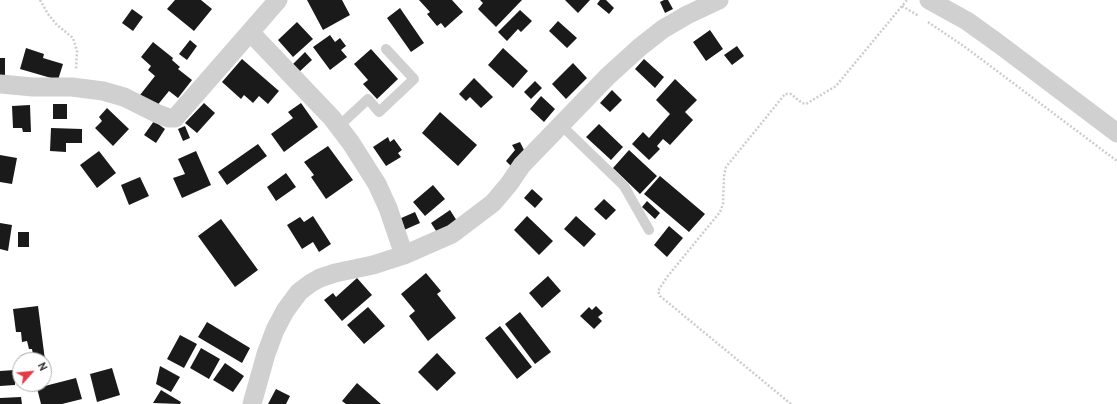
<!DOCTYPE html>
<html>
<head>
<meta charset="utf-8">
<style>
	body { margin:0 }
	#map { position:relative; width:1117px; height:404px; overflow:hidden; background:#fff; font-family:Overpass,sans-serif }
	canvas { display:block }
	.north { position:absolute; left:12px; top:352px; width:40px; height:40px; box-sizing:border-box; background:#fff; border:1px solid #adadad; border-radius:50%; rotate:63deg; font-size:11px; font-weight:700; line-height:16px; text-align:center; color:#333 }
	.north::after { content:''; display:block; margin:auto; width:14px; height:18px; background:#e63946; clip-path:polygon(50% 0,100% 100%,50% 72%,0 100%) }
</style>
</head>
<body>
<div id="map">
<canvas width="1117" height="404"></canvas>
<div class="north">N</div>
</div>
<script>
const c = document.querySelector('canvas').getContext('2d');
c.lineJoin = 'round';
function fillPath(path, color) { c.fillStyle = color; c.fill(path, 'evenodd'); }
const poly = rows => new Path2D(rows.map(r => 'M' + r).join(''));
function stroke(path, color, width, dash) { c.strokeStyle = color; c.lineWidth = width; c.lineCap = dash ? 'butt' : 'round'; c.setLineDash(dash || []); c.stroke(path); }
const building = poly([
	[175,0,201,0,212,9,194,31,167,9],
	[307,0,342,0,350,15,323,30],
	[419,0,452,0,463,12,445,28,441,23,437,26,427,14,430,12],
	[480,0,522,0,496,27,478,9,483,3],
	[565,0,590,0,578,13],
	[600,0,606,0,614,8,609,14,597,4],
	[664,0,668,0,673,9,665,13,660,2],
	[400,8,424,43,411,52,387,18],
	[132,9,143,17,133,31,122,23],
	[520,10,532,21,521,32,518,29,507,41,498,32],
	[558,21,577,38,567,48,549,31],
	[297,22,313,39,293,57,278,40],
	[710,30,723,49,706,61,693,42],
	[330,35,335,42,340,38,346,46,341,50,347,57,330,70,313,47],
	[190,40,197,46,187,60,179,54],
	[153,42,173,58,172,60,180,67,178,69,192,80,178,98,169,91,156,107,140,95,155,76,148,70,151,66,141,57],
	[737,46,744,56,732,65,724,55],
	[26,48,44,54,43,58,63,64,58,80,20,69],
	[503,48,528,71,513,88,488,65],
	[371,49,398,79,377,99,363,84,368,80,354,64],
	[305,52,312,60,299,72,292,65],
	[0,58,5,58,5,75,0,75],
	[242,59,279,91,268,104,259,96,253,103,244,95,241,99,222,82],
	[644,59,664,77,655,88,635,69],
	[573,63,587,78,566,99,552,84],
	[474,78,493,97,481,108,470,97,466,101,459,94],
	[675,79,697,100,685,112,693,120,670,145,663,139,657,146,660,149,649,160,632,144,643,132,649,138,670,114,656,100],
	[535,81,542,88,531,99,524,92],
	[612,90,622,100,610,112,600,103],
	[541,96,555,109,544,122,530,109],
	[204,103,215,113,197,133,185,123],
	[301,103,318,127,284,152,271,134,293,118,288,112],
	[53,104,67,104,67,119,53,119],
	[30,105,31,132,23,132,22,128,13,128,12,106],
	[107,108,129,129,113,146,95,128,102,121,99,117],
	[440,112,477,145,458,166,422,133],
	[154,121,165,129,156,143,144,135],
	[599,124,623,147,611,160,586,137],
	[185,126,190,138,183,141,178,129],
	[51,128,82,129,82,143,66,143,66,152,50,151],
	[388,137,390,142,394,139,402,150,398,153,401,157,386,166,373,147],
	[520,142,524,150,511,166,506,161,515,150,512,145],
	[258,144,267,156,227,185,218,172],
	[328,146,353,180,326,199,311,177,314,175,304,162],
	[629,150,657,176,640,194,613,168],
	[99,151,116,173,97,188,80,165],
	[196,151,211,185,182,198,173,178,185,174,178,159],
	[0,155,17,158,12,184,0,182],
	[286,173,296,187,276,201,267,187],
	[660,176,705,214,689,232,644,194],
	[140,177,149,196,129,205,121,185],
	[433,185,445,199,425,216,413,202],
	[532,189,543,199,535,208,524,198],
	[604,199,616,210,606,220,594,209],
	[647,201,660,213,655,219,642,207],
	[450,210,457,221,438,234,431,223],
	[415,212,420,223,404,230,399,219],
	[313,216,331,244,319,252,313,242,302,249,287,225,300,217,304,222],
	[527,216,553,241,539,255,514,230],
	[576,216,596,234,584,247,564,229],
	[221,219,258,270,235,287,198,236],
	[0,223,12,225,8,251,0,249],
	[669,226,683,238,667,257,654,245],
	[18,232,29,232,29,247,18,247],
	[426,273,441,291,437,294,456,318,428,341,409,316,415,311,401,294],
	[548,276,561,291,542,308,529,293],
	[357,278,372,295,342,321,324,300,333,293,336,297],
	[38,306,45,360,34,360,32,349,29,349,27,341,22,342,21,332,16,332,13,309],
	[596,306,603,313,598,317,602,321,594,329,580,316,589,307,592,310],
	[368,307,385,326,364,344,347,325],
	[520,312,551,352,535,364,505,324],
	[207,322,250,348,242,363,198,337],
	[500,326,532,367,517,379,485,338],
	[180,335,197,344,184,368,167,359],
	[201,348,220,359,209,379,190,368],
	[437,353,456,373,437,391,418,372],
	[225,363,244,376,233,392,213,380],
	[160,366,180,377,171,392,156,384],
	[112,368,120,395,97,402,90,374],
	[15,370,15,385,0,386,0,371],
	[76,378,82,399,62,404,41,404,37,388],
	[357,383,381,404,346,404,342,401],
	[276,389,290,396,286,404,268,404],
	[161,390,181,402,180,404,153,403],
	[21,397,22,404,0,404,0,398]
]);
const path = poly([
	[40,0,48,14,57,25,73,38,77,51,76,69],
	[902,6,919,16],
	[928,22,965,47,1117,161],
	[791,404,660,296,658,291,667,277,720,212,723,204,724,176,726,167,785,94,791,94,802,103,806,104,836,86,907,0]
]);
const lane = poly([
	[561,125,624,186,649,230],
	[338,127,368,99,379,112,414,79,386,49]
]);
const street = poly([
	[929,0,967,21,999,44,1117,133],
	[250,32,332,118,351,143,377,184,388,208,404,255],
	[0,84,33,87,72,87,103,91,124,97,158,114,169,118,175,118,278,0],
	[252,404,266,354,275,330,285,311,299,292,311,283,320,278,335,273,373,265,404,255,452,234,493,203,509,184,522,165,608,76,640,47,663,29,687,15,719,0]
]);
fillPath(building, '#1a1a1a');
stroke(path, '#cdcdcd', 2.5, [2, 2]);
stroke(lane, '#d0d0d0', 10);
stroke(street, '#d0d0d0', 19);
</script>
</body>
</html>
